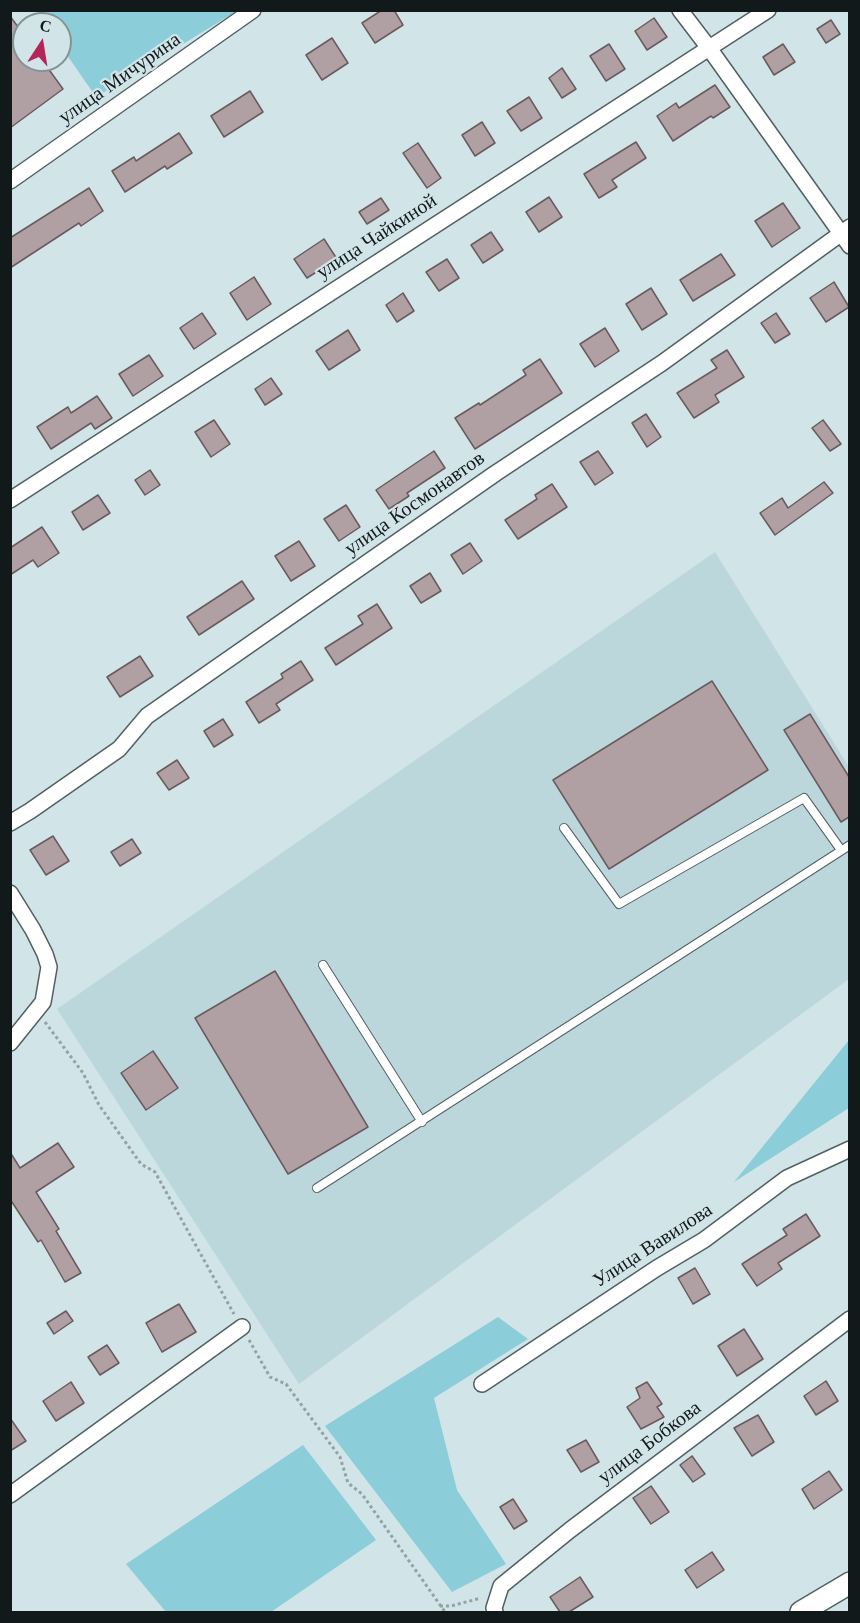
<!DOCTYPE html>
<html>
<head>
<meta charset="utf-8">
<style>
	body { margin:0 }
	#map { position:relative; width:860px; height:1623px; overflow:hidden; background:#d1e4e7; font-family:"Times New Roman",serif }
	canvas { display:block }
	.frame { position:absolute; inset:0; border:12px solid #12191a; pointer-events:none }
	.north { position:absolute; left:12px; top:12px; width:60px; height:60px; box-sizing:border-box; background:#d1e4e7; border:2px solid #859395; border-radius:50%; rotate:12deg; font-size:16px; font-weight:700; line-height:24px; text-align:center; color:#12191a }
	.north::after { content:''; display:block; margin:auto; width:21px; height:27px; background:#b42659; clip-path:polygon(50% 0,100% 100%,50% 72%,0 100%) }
</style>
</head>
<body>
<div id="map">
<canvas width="860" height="1623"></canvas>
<div class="frame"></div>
<div class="north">С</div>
</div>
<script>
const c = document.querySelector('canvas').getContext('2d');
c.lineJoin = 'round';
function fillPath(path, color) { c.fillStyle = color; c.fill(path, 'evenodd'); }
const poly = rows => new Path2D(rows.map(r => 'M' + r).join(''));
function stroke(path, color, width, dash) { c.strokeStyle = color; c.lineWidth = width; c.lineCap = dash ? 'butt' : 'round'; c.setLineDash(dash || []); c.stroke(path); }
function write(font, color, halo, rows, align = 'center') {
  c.font = font + ' "Times New Roman",serif'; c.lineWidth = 4.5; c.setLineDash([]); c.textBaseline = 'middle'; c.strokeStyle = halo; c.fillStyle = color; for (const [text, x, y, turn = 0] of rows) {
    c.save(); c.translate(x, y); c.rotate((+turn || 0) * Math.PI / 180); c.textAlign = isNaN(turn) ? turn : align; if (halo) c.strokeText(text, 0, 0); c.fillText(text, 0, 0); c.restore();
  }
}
const built = poly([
	[715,552,849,767,849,979,299,1384,57,1009]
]);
const green = poly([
	[37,11,237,11,96,97,60,45,60,24,46,24],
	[849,1040,849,1108,734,1182],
	[498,1317,528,1339,434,1398,457,1490,506,1564,452,1592,325,1426],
	[303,1445,376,1540,271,1612,166,1612,126,1564]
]);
const building = poly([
	[382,10,394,10,403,25,375,43,362,23,382,10],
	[10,16,24,35,24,60,42,60,63,89,10,128,10,16],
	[654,18,667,37,647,50,635,31,654,18],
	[831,20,840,34,826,43,817,29,831,20],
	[332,38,348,63,322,80,306,55,332,38],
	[609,44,625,69,606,81,590,56,609,44],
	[783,44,795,62,774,75,763,57,783,44],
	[562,68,576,89,562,98,549,78,562,68],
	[715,85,730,107,713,118,711,116,673,141,657,116,676,103,679,108,715,85],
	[250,91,263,112,224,137,211,116,250,91],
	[529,97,542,118,521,131,507,111,529,97],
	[482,122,495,143,475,156,462,135,482,122],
	[179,133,192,153,167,169,165,166,125,192,112,171,134,157,136,161,179,133],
	[636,142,646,158,612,180,617,187,599,198,584,174,636,142],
	[418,143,441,178,427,188,403,153,418,143],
	[89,188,103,211,81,226,79,223,10,268,10,238,89,188],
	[549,197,562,217,539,232,526,212,549,197],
	[381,198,389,210,367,224,359,212,381,198],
	[783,203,800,228,772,247,755,221,783,203],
	[491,232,503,250,483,263,471,245,491,232],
	[324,239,337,259,307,278,294,259,324,239],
	[721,254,735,275,693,301,680,280,721,254],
	[447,259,459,278,439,291,426,272,447,259],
	[254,277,271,304,247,320,230,293,254,277],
	[834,282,849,307,826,322,810,298,834,282],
	[651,288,667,314,642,330,626,304,651,288],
	[403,293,414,311,397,322,386,305,403,293],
	[202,313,216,334,194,349,180,328,202,313],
	[776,313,790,334,775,343,761,323,776,313],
	[605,328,619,351,595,367,580,344,605,328],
	[348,330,360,350,329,370,316,351,348,330],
	[727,350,744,377,715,395,719,402,694,418,677,393,717,368,711,360,727,350],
	[149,355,163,376,133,396,119,374,149,355],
	[540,359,562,393,475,449,455,418,479,403,480,405,526,375,523,370,540,359],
	[271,378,282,394,265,405,255,389,271,378],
	[97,396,112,418,95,429,91,423,51,449,37,427,68,407,71,413,97,396],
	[646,414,661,437,647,447,632,423,646,414],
	[214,420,230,444,211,457,195,432,214,420],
	[823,420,841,444,830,451,812,428,823,420],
	[434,451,445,468,407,493,409,496,389,509,376,490,434,451],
	[598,451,613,473,595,485,580,462,598,451],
	[150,470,160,485,145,495,135,480,150,470],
	[824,482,833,493,775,535,760,513,782,498,788,508,824,482],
	[552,484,567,507,518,539,505,520,537,499,535,495,552,484],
	[98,495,110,513,83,530,72,512,98,495],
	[346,505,360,527,339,541,324,519,346,505],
	[42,527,59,553,38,567,33,560,10,575,10,548,42,527],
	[299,541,315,566,291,581,275,556,299,541],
	[470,543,482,561,463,574,451,555,470,543],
	[430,573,441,591,421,603,410,586,430,573],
	[242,581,254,599,199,635,187,617,242,581],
	[377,604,392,628,336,665,325,648,363,624,358,616,377,604],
	[140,656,153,676,120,697,107,677,140,656],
	[301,661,313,680,276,704,280,710,259,723,246,702,283,678,281,674,301,661],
	[712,681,768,770,609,869,553,780,712,681],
	[810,714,849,777,849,817,841,822,784,730,810,714],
	[223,719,233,735,214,747,204,731,223,719],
	[177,760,189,778,169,790,157,773,177,760],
	[53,836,69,861,46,875,30,850,53,836],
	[132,839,141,853,120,866,111,852,132,839],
	[275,971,368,1127,288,1174,195,1018,275,971],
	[153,1051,178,1088,146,1110,121,1073,153,1051],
	[58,1143,74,1167,36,1192,59,1229,56,1231,81,1273,65,1282,41,1240,38,1242,10,1199,10,1152,20,1168,58,1143],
	[806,1214,820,1236,778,1263,782,1269,757,1286,742,1264,787,1235,783,1229,806,1214],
	[695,1268,710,1294,693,1304,678,1278,695,1268],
	[179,1304,196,1332,162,1352,146,1323,179,1304],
	[66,1311,73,1321,54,1334,47,1323,66,1311],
	[744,1329,763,1359,737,1376,718,1346,744,1329],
	[107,1345,119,1363,100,1375,88,1357,107,1345],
	[826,1381,838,1401,816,1415,804,1396,826,1381],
	[71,1382,84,1403,56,1421,43,1401,71,1382],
	[647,1382,662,1404,657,1407,664,1417,641,1429,627,1407,640,1398,636,1388,647,1382],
	[758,1415,774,1442,752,1456,734,1428,758,1415],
	[10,1418,26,1441,10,1451,10,1418],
	[586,1440,599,1462,581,1472,567,1450,586,1440],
	[692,1456,705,1474,693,1482,680,1465,692,1456],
	[829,1471,842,1490,814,1509,802,1489,829,1471],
	[651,1486,669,1512,651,1524,633,1498,651,1486],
	[513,1499,527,1521,514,1529,500,1507,513,1499],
	[712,1552,724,1570,697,1588,685,1570,712,1552],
	[580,1577,593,1597,569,1612,560,1612,550,1597,580,1577]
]);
const path = poly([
	[45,1022,83,1073,99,1105,141,1164,155,1172,234,1314],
	[249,1340,270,1377,286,1384,340,1457,348,1483,362,1494,445,1612],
	[440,1606,451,1606,481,1598]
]);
const lane = poly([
	[564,828,619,904,804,798,841,850],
	[323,965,422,1122],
	[317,1188,850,845]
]);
const street = poly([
	[680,10,709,48,850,246],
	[10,181,253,10],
	[10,500,768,10],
	[10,823,30,811,119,749,147,716,496,473,662,363,850,227],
	[10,893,33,930,45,954,49,967,43,1002,10,1043],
	[482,1384,657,1268,704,1240,787,1178,850,1149],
	[10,1495,242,1327],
	[495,1612,494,1608,501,1586,570,1530,850,1319]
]);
const secondary = poly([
	[801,1612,850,1583]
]);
const streetNames = [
	["улица Мичурина",120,79,-35],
	["улица Чайкиной",377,237,-33],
	["улица Космонавтов",415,504,-35],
	["Улица Вавилова",653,1246,-33],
	["улица Бобкова",650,1443,-37]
];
fillPath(built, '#bcd7dc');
fillPath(green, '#8bceda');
fillPath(building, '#b1a0a3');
stroke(building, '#695a5d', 1.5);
stroke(lane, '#516163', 10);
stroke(street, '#516163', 18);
stroke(secondary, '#516163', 24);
stroke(path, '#93a2a4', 3, [3, 3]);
stroke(lane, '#fff', 8);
stroke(street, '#fff', 15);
stroke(secondary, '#fff', 21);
write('20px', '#12191a', '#d1e4e7', streetNames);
</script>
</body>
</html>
